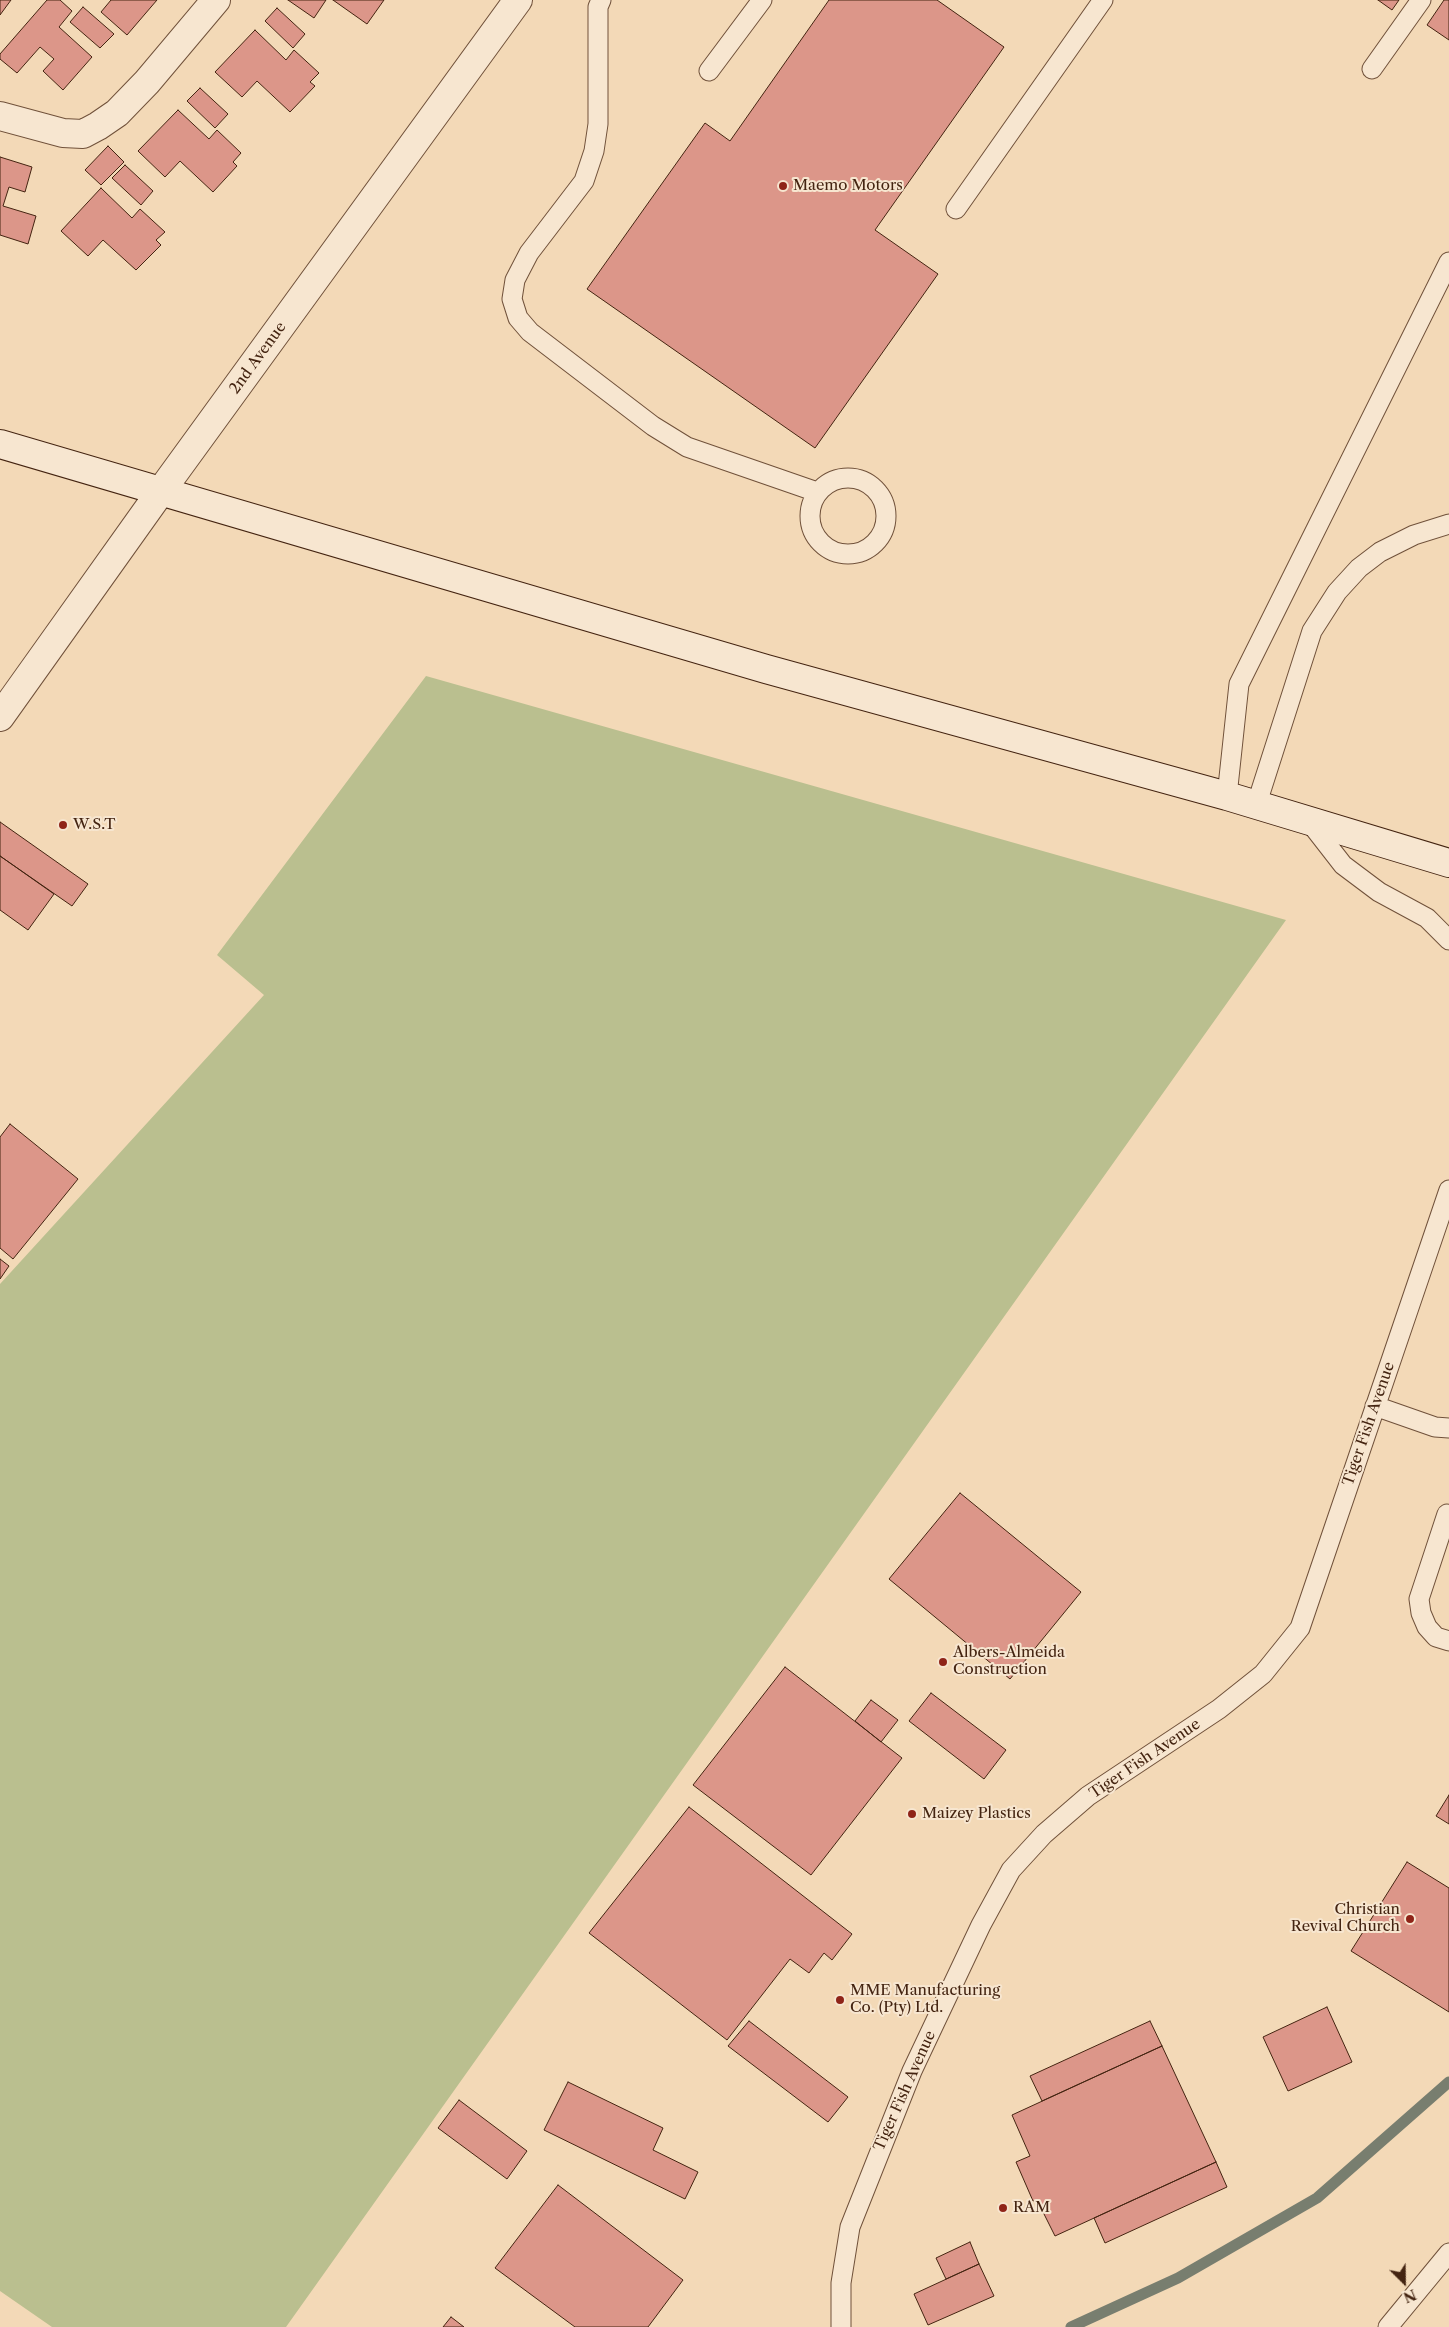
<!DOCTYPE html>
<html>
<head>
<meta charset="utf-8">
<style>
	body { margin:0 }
	#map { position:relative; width:1449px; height:2327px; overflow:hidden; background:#f3d9b7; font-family:"Libre Caslon Text",serif }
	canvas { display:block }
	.north { position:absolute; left:1379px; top:2257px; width:50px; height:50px; -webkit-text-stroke:4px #f7e6d0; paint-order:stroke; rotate:157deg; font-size:14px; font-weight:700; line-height:20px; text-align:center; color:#442411 }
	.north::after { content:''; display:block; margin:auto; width:18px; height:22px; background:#442411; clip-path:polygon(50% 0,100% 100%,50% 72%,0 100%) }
</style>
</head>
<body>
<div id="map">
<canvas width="1449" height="2327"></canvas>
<div class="north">N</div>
</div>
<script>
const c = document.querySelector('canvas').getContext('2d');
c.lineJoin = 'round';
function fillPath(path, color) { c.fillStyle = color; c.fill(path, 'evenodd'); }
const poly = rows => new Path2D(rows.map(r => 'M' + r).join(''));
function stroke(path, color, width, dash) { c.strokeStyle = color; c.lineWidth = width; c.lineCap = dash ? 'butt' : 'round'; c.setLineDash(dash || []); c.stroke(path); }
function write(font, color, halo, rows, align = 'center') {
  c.font = font + ' "Libre Caslon Text",serif'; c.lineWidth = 4; c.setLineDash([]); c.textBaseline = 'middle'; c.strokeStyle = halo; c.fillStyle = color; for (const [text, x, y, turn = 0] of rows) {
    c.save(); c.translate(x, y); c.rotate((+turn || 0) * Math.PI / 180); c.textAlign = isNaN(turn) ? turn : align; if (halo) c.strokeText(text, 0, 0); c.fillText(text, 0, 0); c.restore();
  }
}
const green = poly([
	[426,676,1286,920,286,2327,52,2327,0,2291,0,1284,264,995,217,955]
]);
const stream = poly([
	[1071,2327,1178,2278,1317,2198,1449,2082]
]);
const building = poly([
	[0,0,11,0,0,15,0,0],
	[47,0,60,0,72,11,59,27,92,57,63,90,43,71,54,59,40,47,17,73,0,59,0,54,47,0],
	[111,0,157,0,127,35,101,12,111,0],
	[288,0,326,0,314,18,288,0],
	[333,0,384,0,367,24,333,0],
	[829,0,937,0,1004,47,875,230,938,274,815,448,587,289,705,123,730,141,829,0],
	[1378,0,1399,0,1392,10,1378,0],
	[1444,0,1449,0,1449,40,1427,25,1444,0],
	[83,7,114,34,100,48,70,22,83,7],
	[277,8,305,34,293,48,265,21,277,8],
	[255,30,286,60,294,50,319,73,310,82,315,86,290,112,257,81,242,97,215,72,255,30],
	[200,88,228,114,215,128,187,101,200,88],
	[178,110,209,139,217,130,241,153,233,162,237,166,213,192,180,161,165,177,138,151,178,110],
	[108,146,124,162,101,185,85,170,108,146],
	[0,157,32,167,25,192,9,187,3,206,36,216,28,244,0,235,0,157],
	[125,165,153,191,141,205,112,178,125,165],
	[101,188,132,218,140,209,165,232,156,240,161,245,136,270,103,240,88,256,61,231,101,188],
	[0,822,88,884,72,906,0,856,0,822],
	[0,856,54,894,28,930,0,910,0,856],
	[10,1124,78,1179,13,1259,0,1248,0,1137,10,1124],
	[0,1259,9,1266,0,1279,0,1259],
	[960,1493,1081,1592,1010,1679,889,1579,960,1493],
	[785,1667,902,1758,811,1875,693,1785,785,1667],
	[931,1693,1006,1750,984,1779,909,1721,931,1693],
	[871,1700,898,1720,881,1742,855,1721,871,1700],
	[1449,1795,1449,1824,1436,1816,1449,1795],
	[689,1807,852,1934,832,1960,824,1953,809,1973,790,1959,727,2040,589,1933,689,1807],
	[1407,1862,1449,1888,1449,2012,1351,1951,1407,1862],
	[1327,2007,1352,2062,1288,2091,1263,2037,1327,2007],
	[749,2021,848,2097,828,2122,728,2046,749,2021],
	[1150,2021,1162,2046,1042,2101,1030,2076,1150,2021],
	[1162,2046,1216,2162,1055,2236,1037,2200,1033,2201,1016,2162,1030,2156,1012,2115,1162,2046],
	[568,2082,663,2128,653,2150,698,2172,685,2199,544,2130,568,2082],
	[459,2100,527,2151,507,2179,438,2128,459,2100],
	[1216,2162,1227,2187,1105,2243,1094,2218,1216,2162],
	[558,2185,683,2280,648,2327,575,2327,495,2268,558,2185],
	[970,2242,979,2264,946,2279,936,2258,970,2242],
	[979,2264,994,2296,928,2325,914,2294,979,2264],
	[451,2317,464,2327,443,2327,451,2317]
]);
const service = poly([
	[601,0,598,7,598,124,594,151,584,181,529,253,515,280,512,299,518,318,530,332,653,426,687,447,817,492],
	[1372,69,1421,0],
	[709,71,762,0],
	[956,209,1103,0],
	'810 516a38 38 0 1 1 76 0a38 38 0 1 1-76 0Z',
	[1227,796,1239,684,1449,262],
	[1256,806,1312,631,1337,592,1359,568,1380,552,1414,535,1449,524],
	[1308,820,1343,865,1379,892,1427,918,1449,940],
	[1375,1406,1435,1427,1449,1428],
	[1447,1514,1419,1599,1421,1613,1427,1627,1436,1637,1449,1641],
	[841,2327,841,2283,850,2227,912,2071,981,1925,1011,1870,1044,1834,1088,1796,1219,1709,1263,1674,1300,1628,1449,1190],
	[1388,2327,1449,2253]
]);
const minor = poly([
	[0,116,63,133,83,134,98,126,117,113,147,82,216,0],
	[0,717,161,491]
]);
const tertiary = poly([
	[161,491,518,0]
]);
const secondary = poly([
	[0,444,766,669,1227,796,1449,863]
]);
const markers = [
	[783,186,5,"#8f2418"],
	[63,825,5,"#8f2418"],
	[943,1662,5,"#8f2418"],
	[912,1814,5,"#8f2418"],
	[1410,1919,5,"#8f2418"],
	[840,2000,5,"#8f2418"],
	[1003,2208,5,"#8f2418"]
];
const poiNames = [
	["Maemo Motors",793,186],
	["W.S.T",73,825],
	["Albers-Almeida",953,1653],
	["Construction",953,1670],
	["Maizey Plastics",922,1814],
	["Christian",1400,1910,"right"],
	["Revival Church",1400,1927,"right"],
	["MME Manufacturing",850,1991],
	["Co. (Pty) Ltd.",850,2008],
	["RAM",1013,2208]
];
const streetNames = [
	["2nd Avenue",258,358,-54],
	["Tiger Fish Avenue",1369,1424,-71],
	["Tiger Fish Avenue",1145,1759,-34],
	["Tiger Fish Avenue",905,2091,-66]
];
fillPath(green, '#babf8f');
stroke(stream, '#787e6f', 11);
fillPath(building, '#dc9689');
stroke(building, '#442411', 1);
stroke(service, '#70513a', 21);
stroke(minor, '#70513a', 30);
stroke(tertiary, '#70513a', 30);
stroke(secondary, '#442411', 30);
stroke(service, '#f7e6d0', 19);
stroke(minor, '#f7e6d0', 28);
stroke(tertiary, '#f7e6d0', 28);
stroke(secondary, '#f7e6d0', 28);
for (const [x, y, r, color] of markers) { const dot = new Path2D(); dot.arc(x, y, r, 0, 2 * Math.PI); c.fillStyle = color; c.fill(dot); stroke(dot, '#f7e6d0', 2); }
write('15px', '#442411', '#f7e6d0', poiNames, 'left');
write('15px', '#442411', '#f7e6d0', streetNames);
</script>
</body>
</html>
